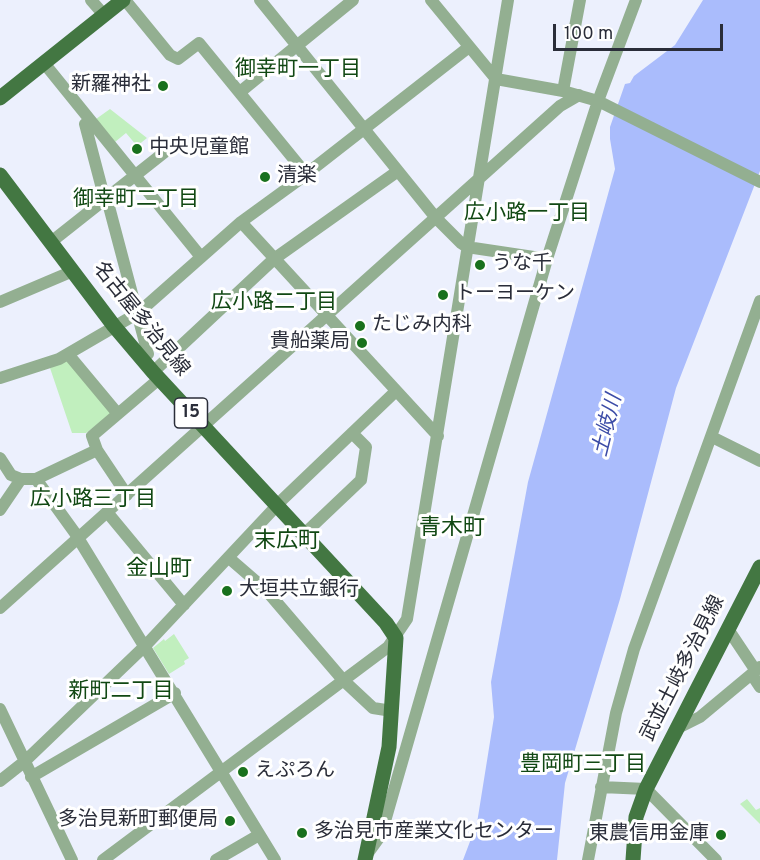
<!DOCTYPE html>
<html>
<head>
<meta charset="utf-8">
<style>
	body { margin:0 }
	#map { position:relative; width:760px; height:860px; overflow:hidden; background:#ecf0fd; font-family:Overpass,sans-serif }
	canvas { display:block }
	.scale { position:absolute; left:553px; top:24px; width:170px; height:27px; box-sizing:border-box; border:3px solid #2a2d39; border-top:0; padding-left:8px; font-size:18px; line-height:21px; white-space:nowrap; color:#2a2d39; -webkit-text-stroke:4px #fff; paint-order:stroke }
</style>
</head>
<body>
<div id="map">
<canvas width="760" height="860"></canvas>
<div class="scale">100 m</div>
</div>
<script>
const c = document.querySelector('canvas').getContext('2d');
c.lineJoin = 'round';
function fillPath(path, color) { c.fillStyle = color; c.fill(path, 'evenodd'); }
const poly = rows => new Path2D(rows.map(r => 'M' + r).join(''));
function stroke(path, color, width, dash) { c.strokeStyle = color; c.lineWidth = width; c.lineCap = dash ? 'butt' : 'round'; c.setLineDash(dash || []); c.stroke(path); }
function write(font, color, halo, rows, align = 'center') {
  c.font = font + ' Overpass,"Noto Sans JP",sans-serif'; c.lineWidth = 6; c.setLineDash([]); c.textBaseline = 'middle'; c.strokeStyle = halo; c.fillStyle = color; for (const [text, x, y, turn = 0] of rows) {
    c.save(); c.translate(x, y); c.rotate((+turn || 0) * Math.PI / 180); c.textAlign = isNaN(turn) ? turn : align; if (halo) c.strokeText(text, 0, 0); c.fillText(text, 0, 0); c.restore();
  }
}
const green = poly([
	[110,109,147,138,137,146,126,133,115,142,96,119],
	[68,360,112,413,86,433,72,433,50,368],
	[174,634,189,658,184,661,185,664,169,674,153,648,164,639,165,641],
	[747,799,756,810,760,808,760,824,740,804]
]);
const water = poly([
	[703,0,760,0,760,171,676,388,620,599,565,783,557,860,463,860,477,823,494,717,491,682,528,482,615,169,610,139,610,127,625,84,630,83,634,76,675,45]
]);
const minor = poly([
	[91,0,104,15],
	[125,0,170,55,178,59,199,43,306,174],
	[260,0,436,218,461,243,467,247,547,259],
	[431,0,496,79,563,91,598,101,760,182],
	[44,63,201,257],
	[563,91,580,0],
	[240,92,353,0],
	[85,124,105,200],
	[107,199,148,354],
	[241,222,438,436],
	[51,242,166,151],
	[0,302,73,271],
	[68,354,118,414],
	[153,372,274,259,398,171],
	[0,378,59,359,138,313,241,222,296,182,469,47],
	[712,437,760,461],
	[0,458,11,475,21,479,36,479,75,533,275,860],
	[36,479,97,450],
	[127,495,97,450,92,436,159,379],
	[0,510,21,479],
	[107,512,184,605],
	[303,535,361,480,366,447,352,433],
	[229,558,266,590,343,680,373,708,392,711],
	[0,608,560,106,579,95],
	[728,629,756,671],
	[752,675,760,687],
	[0,709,72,860],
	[676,729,700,717,760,667],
	[31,777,175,693],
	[0,781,24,762,146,645,283,499,395,392],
	[601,787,646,789,716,860],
	[368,853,381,835,547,259,598,101,636,0],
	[103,860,388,647,407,619,508,0],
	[216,860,259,835],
	[588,860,616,713,634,649,760,301]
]);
const major = poly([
	[0,98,123,0],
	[0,175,114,326,153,372,386,623,396,638,389,747,365,860],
	[633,860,636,817,646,789,760,567]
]);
const markers = [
	[163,86,6,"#19711d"],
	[137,149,6,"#19711d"],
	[265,177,6,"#19711d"],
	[480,265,6,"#19711d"],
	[443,295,6,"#19711d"],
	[360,326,6,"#19711d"],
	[362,343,6,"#19711d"],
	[227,591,6,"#19711d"],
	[243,772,6,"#19711d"],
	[230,821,6,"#19711d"],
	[302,833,6,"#19711d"],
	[721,835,6,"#19711d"]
];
const shields = [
	[191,413,33]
];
const shieldNames = [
	["15",191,413]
];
const poiNames = [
	["新羅神社",151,86,"right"],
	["中央児童館",149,149],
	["清楽",277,177],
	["うな千",492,265],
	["トーヨーケン",455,295],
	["たじみ内科",372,326],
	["貴船薬局",350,343,"right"],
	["大垣共立銀行",239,591],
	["えぷろん",255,772],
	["多治見新町郵便局",218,821,"right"],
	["多治見市産業文化センター",314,833],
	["東農信用金庫",709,835,"right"]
];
const streetNames = [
	["名古屋多治見線",140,320,51],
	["武並土岐多治見線",684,669,-63]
];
const neighbourhoodNames = [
	["御幸町一丁目",298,71],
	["御幸町二丁目",136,201],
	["広小路一丁目",527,215],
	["広小路二丁目",274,304],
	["広小路三丁目",93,501],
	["新町二丁目",121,693],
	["豊岡町三丁目",583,766]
];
const waterNames = [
	["土岐川",609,426,-76]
];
const quarterNames = [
	["青木町",452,530],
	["末広町",287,543],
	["金山町",159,571]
];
fillPath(green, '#c1efbe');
fillPath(water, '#aabcfc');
stroke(minor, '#93af91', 12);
stroke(major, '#437742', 15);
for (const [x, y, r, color] of markers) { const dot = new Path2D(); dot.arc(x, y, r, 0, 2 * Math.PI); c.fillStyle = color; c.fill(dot); stroke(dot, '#fff', 2); }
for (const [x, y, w] of shields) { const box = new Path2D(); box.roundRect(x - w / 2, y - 15, w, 30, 4.5); c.fillStyle = '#fff'; c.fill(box); stroke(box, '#2a2d39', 1.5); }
write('bold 18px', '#2a2d39', null, shieldNames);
write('20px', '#2a2d39', '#fff', poiNames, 'left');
write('20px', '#2a2d39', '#fff', streetNames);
write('21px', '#114813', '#fff', neighbourhoodNames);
write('italic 21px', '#3c4ca7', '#fff', waterNames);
write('22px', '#114813', '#fff', quarterNames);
</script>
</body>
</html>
